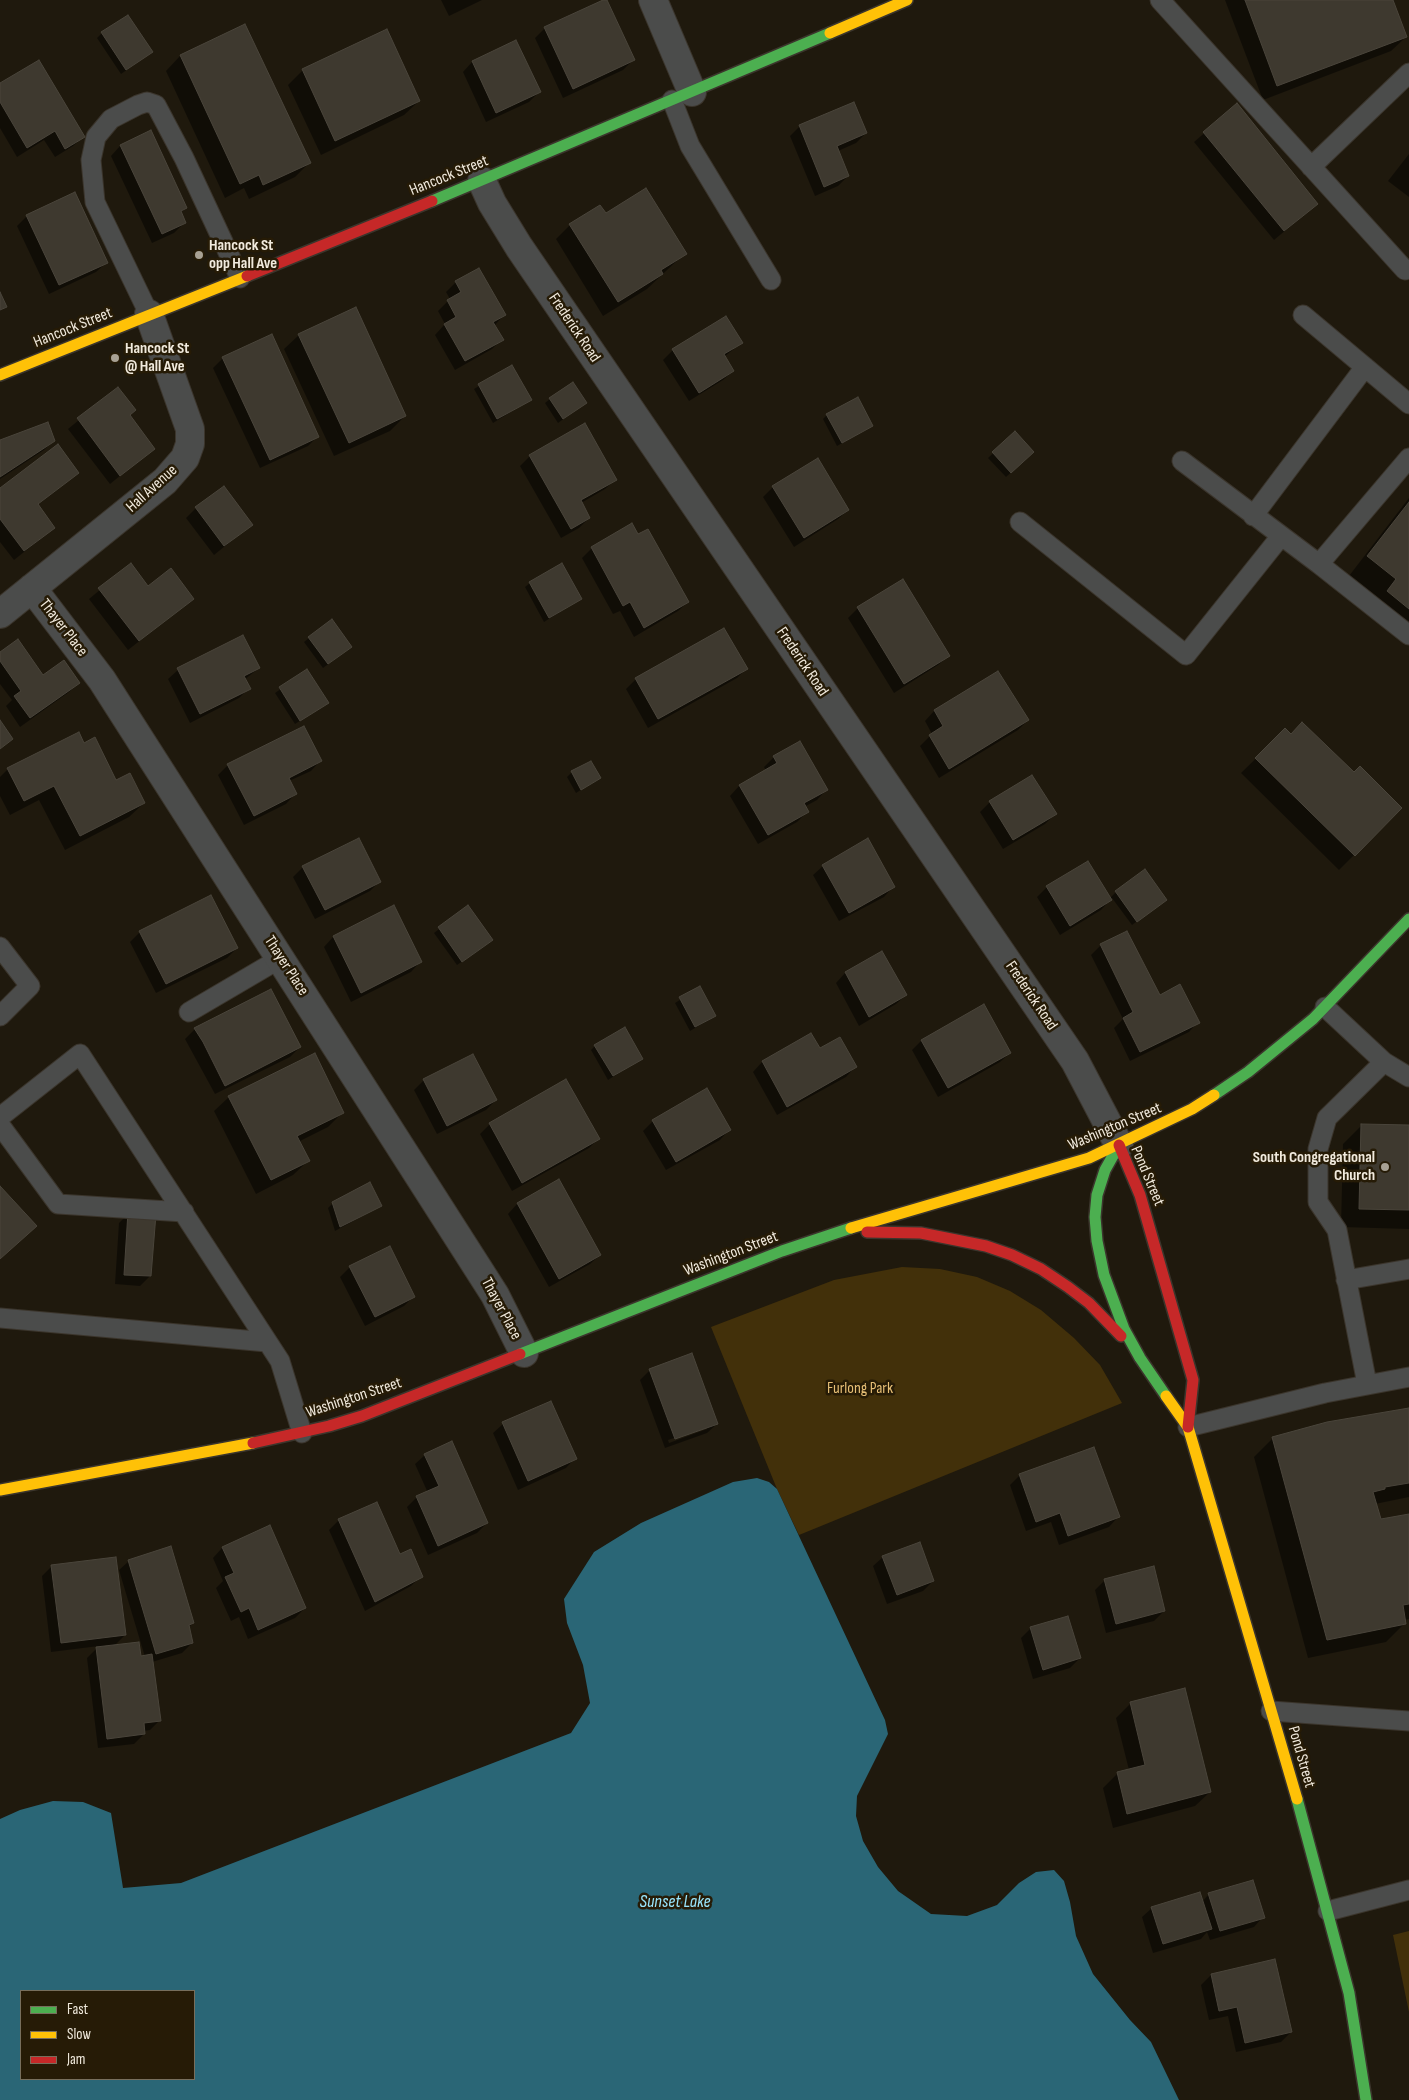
<!DOCTYPE html>
<html>
<head>
<meta charset="utf-8">
<style>
	body { margin:0 }
	#map { position:relative; width:1409px; height:2100px; overflow:hidden; background:#1f190d; font-family:"Sofia Sans Condensed",sans-serif }
	canvas { display:block }
	.legend { position:absolute; left:20px; top:1990px; width:175px; height:90px; box-sizing:border-box; background:#261b06; border:1px solid #776e5c; margin:0; padding:6px 9px; list-style:none; font-size:15px; color:#f1eadd }
	.legend li { display:flex; align-items:center; gap:10px; height:25px }
	.legend b { width:25px; border:1px solid #776e5c }
</style>
</head>
<body>
<div id="map">
<canvas width="1409" height="2100"></canvas>
<ul class="legend">
<li><b style="height:6px;background:#4caf50"></b>Fast</li>
<li><b style="height:6px;background:#ffc107"></b>Slow</li>
<li><b style="height:6px;background:#c62828"></b>Jam</li>
</ul>
</div>
<script>
const c = document.querySelector('canvas').getContext('2d');
c.lineJoin = 'round';
function fillPath(path, color) { c.fillStyle = color; c.fill(path, 'evenodd'); }
const poly = rows => new Path2D(rows.map(r => 'M' + r).join(''));
function stroke(path, color, width, dash) { c.strokeStyle = color; c.lineWidth = width; c.lineCap = dash ? 'butt' : 'round'; c.setLineDash(dash || []); c.stroke(path); }
function write(font, color, halo, rows, align = 'center') {
  c.font = font + ' "Sofia Sans Condensed",sans-serif'; c.lineWidth = 5; c.setLineDash([]); c.textBaseline = 'middle'; c.strokeStyle = halo; c.fillStyle = color; for (const [text, x, y, turn = 0] of rows) {
    c.save(); c.translate(x, y); c.rotate((+turn || 0) * Math.PI / 180); c.textAlign = isNaN(turn) ? turn : align; if (halo) c.strokeText(text, 0, 0); c.fillText(text, 0, 0); c.restore();
  }
}
const green = poly([
	[902,1267,940,1269,977,1277,1010,1291,1041,1310,1074,1338,1100,1365,1122,1403,799,1535,777,1489,711,1327,834,1280],
	[1409,1931,1409,2012,1393,1935]
]);
const water = poly([
	[757,1478,769,1482,777,1489,885,1720,888,1734,857,1796,856,1816,863,1841,878,1867,898,1891,931,1914,967,1916,997,1905,1019,1883,1036,1872,1054,1870,1064,1881,1070,1902,1076,1936,1093,1974,1130,2020,1151,2042,1179,2100,0,2100,0,1819,20,1810,53,1801,83,1802,111,1813,123,1888,181,1883,571,1733,590,1703,583,1665,567,1623,564,1599,594,1552,641,1523,733,1482],
	[21,1991,194,1991,194,2079,21,2079]
]);
const shadow = poly([
	[441,0,482,0,449,16],
	[606,0,633,60,623,70,563,98,535,38,545,28],
	[1225,0,1392,0,1406,37,1391,51,1263,100],
	[102,33,152,52,121,74,97,38],
	[515,42,539,92,529,102,486,122,463,72,472,62],
	[180,56,309,163,295,177,249,199,244,188,225,198,166,71],
	[303,70,419,101,404,115,321,155,288,85],
	[0,85,83,137,73,146,55,157,44,140,17,157,0,128],
	[1237,105,1317,204,1274,240,1194,142],
	[800,126,866,133,856,143,838,151,848,176,838,186,815,196,790,136],
	[150,132,186,208,180,213,184,223,174,233,152,243,111,156,120,146],
	[1409,154,1409,197,1388,181],
	[606,214,685,253,647,289,603,316,556,239,570,225],
	[27,216,106,263,96,272,49,294,17,226],
	[456,282,504,315,494,326,502,339,492,349,455,370,435,335,445,324,438,311,450,299,446,292],
	[299,335,405,416,390,431,334,456,284,349],
	[741,343,724,357,733,371,723,380,689,401,663,360,673,350],
	[223,358,318,436,308,446,260,468,213,368],
	[512,366,530,400,493,423,474,389],
	[118,388,129,416,153,449,110,484,68,429],
	[550,399,585,403,558,423,545,403],
	[827,415,872,426,837,446,823,419],
	[585,425,615,480,605,489,581,503,589,518,579,528,561,538,520,466,530,456],
	[1015,433,1033,452,1006,477,988,458],
	[54,440,44,450,0,479,0,442],
	[78,472,37,505,54,528,14,560,0,542,0,490],
	[773,487,848,510,838,519,794,547,763,497],
	[1409,498,1409,623,1397,632,1349,576],
	[196,508,251,525,214,555,186,518],
	[638,536,688,602,678,611,634,637,620,611,613,614,582,558,592,548],
	[130,565,147,587,193,599,128,650,89,599],
	[530,583,580,599,544,622,525,587],
	[858,608,948,656,938,665,894,693,848,618],
	[309,638,351,647,323,668,304,642],
	[0,653,43,677,78,683,69,692,20,727,6,706,12,700,0,684],
	[259,668,244,680,249,688,239,698,190,723,168,679,178,670],
	[746,669,737,678,648,728,626,689,636,679],
	[307,671,327,703,295,724,275,693],
	[998,672,1028,720,1018,730,939,778,920,746,932,734,925,721,934,711],
	[1285,730,1291,735,1354,774,1401,808,1339,870,1241,773],
	[83,745,115,781,144,803,129,817,65,850,39,800,10,815,0,796,0,777,8,769],
	[774,757,826,790,817,800,804,807,807,812,797,822,758,844,730,796,739,786,766,771,764,767],
	[320,761,311,771,289,781,295,794,286,804,244,825,218,775,228,765],
	[572,772,599,778,576,793,567,777],
	[1032,777,1055,814,1045,824,1003,849,980,812,990,802],
	[1088,862,1110,898,1116,892,1165,900,1132,925,1112,898,1101,910,1060,935,1037,897,1047,887],
	[823,866,893,887,884,897,839,921,813,875],
	[303,867,380,881,370,891,315,919,293,877],
	[393,907,420,962,411,972,351,1002,324,947,333,937],
	[468,907,487,944,457,965,434,933],
	[140,932,237,948,227,958,156,993,130,942],
	[1101,945,1159,996,1198,1022,1189,1032,1130,1061,1114,1028,1123,1019,1091,955],
	[882,953,906,995,896,1004,859,1026,836,983,845,973],
	[699,988,715,1016,690,1031,675,1003],
	[271,991,300,1047,290,1057,215,1094,185,1039,195,1029],
	[811,1035,819,1050,855,1067,846,1077,777,1115,753,1072,762,1062],
	[921,1041,1010,1053,1000,1062,938,1097,912,1050],
	[595,1046,641,1059,608,1080,591,1050],
	[424,1080,496,1100,486,1110,437,1134,414,1090],
	[566,1081,598,1139,589,1148,512,1191,480,1134,490,1124],
	[229,1097,343,1112,328,1127,298,1142,308,1161,293,1175,256,1194,214,1111],
	[653,1121,729,1130,720,1140,666,1170,643,1131],
	[1362,1125,1409,1126,1409,1229,1341,1227,1343,1144],
	[558,1181,600,1255,590,1264,549,1287,508,1214,517,1204],
	[333,1203,381,1206,335,1231,328,1208],
	[129,1213,150,1276,140,1286,115,1284,119,1223],
	[350,1267,414,1296,404,1306,365,1326,340,1277],
	[650,1370,717,1424,707,1433,665,1448,640,1380],
	[707,1427,707,1429,669,1443,668,1440],
	[1409,1409,1409,1497,1375,1504,1380,1521,1409,1515,1409,1619,1404,1620,1405,1623,1386,1642,1308,1658,1254,1457,1273,1438],
	[503,1424,575,1458,566,1468,518,1490,493,1433],
	[1094,1449,1118,1517,1109,1527,1059,1545,1051,1522,1026,1531,1010,1485,1019,1476],
	[425,1455,487,1523,477,1533,428,1555,407,1507,417,1497,428,1493,415,1464],
	[339,1520,421,1576,411,1586,365,1611,329,1530],
	[269,1527,305,1608,295,1618,248,1639,239,1617,231,1621,216,1588,223,1581,213,1558,222,1548],
	[883,1557,933,1581,923,1591,887,1604,873,1566],
	[129,1561,193,1623,188,1628,192,1643,182,1653,152,1662,160,1720,150,1730,143,1731,144,1734,134,1744,98,1748,87,1658,99,1646,51,1652,42,1576,52,1566,125,1635,113,1647,140,1658,145,1657,119,1570],
	[1105,1580,1164,1611,1154,1621,1106,1633,1095,1590],
	[1031,1628,1080,1658,1070,1668,1033,1679,1021,1638],
	[1131,1703,1210,1792,1195,1806,1113,1828,1103,1788,1118,1773,1129,1770,1116,1718],
	[1209,1894,1263,1917,1254,1927,1210,1940,1207,1932,1201,1939,1153,1953,1142,1917,1152,1908,1202,1902],
	[1274,1961,1291,2032,1281,2042,1236,2052,1228,2016,1209,2020,1201,1985,1211,1975]
]);
const building = poly([
	[603,0,607,0,635,60,573,89,544,27,603,0],
	[1245,0,1393,0,1407,37,1277,86,1245,0],
	[128,15,153,52,126,70,101,32,128,15],
	[245,24,311,163,263,185,259,175,240,184,180,55,245,24],
	[387,29,420,101,335,141,302,69,387,29],
	[516,40,541,92,496,113,472,61,516,40],
	[39,60,85,137,65,149,55,131,27,148,0,102,0,83,39,60],
	[854,102,867,133,837,146,849,176,824,187,799,125,854,102],
	[1237,103,1318,204,1284,231,1203,132,1237,103],
	[151,130,187,208,181,211,186,223,162,234,120,145,151,130],
	[646,188,687,254,661,270,663,274,618,302,569,224,600,205,606,213,646,188],
	[75,192,108,263,59,285,26,215,75,192],
	[479,268,506,315,493,322,504,340,465,361,444,324,456,317,447,300,461,292,455,281,479,268],
	[0,292,7,307,0,310,0,292],
	[356,307,406,416,349,443,298,334,356,307],
	[726,316,743,343,724,354,734,371,699,393,672,349,726,316],
	[272,334,319,437,270,460,222,357,272,334],
	[512,365,532,400,497,419,478,384,512,365],
	[573,382,587,403,563,419,549,398,573,382],
	[118,387,136,410,130,415,155,449,120,476,77,418,118,387],
	[858,397,873,426,842,443,826,414,858,397],
	[48,422,55,441,0,477,0,440,48,422],
	[585,423,617,480,581,500,590,518,571,529,529,455,585,423],
	[1015,431,1034,452,1011,473,992,452,1015,431],
	[58,444,79,473,38,504,55,528,24,551,0,519,0,488,58,444],
	[818,458,849,510,804,538,772,486,818,458],
	[224,486,253,525,224,546,195,507,224,486],
	[1409,502,1409,609,1387,591,1396,579,1367,556,1409,502],
	[632,523,638,534,648,529,689,602,644,628,630,602,623,606,591,547,632,523],
	[131,563,148,586,171,568,194,599,139,641,98,588,131,563],
	[562,563,582,599,549,618,529,582,562,563],
	[903,579,950,656,904,684,857,607,903,579],
	[332,619,352,647,328,664,308,637,332,619],
	[724,628,748,669,658,719,635,678,724,628],
	[243,635,260,668,244,676,251,689,200,714,177,668,243,635],
	[18,639,43,675,64,660,80,683,30,718,14,696,21,691,0,661,0,652,18,639],
	[307,669,329,703,300,721,279,687,307,669],
	[998,671,1029,720,949,769,929,735,943,726,934,710,998,671],
	[0,720,13,739,0,749,0,720],
	[1302,722,1354,772,1360,766,1402,808,1355,856,1255,758,1285,728,1291,734,1302,722],
	[304,726,322,761,289,778,297,794,254,816,227,764,304,726],
	[79,732,84,743,95,737,116,780,130,773,145,803,80,836,54,786,24,801,7,768,79,732],
	[800,741,828,790,804,803,809,812,768,835,739,785,777,763,773,756,800,741],
	[591,761,601,778,581,790,571,771,591,761],
	[1032,775,1057,814,1013,840,989,801,1032,775],
	[359,838,381,882,325,910,302,866,359,838],
	[868,838,895,887,849,913,822,865,868,838],
	[1088,861,1112,900,1070,926,1046,886,1088,861],
	[1145,869,1167,900,1137,922,1115,891,1145,869],
	[211,895,238,948,166,984,139,931,211,895],
	[394,905,422,962,361,993,333,936,394,905],
	[468,905,493,940,462,962,438,927,468,905],
	[1127,931,1160,995,1180,984,1200,1023,1140,1052,1123,1018,1133,1012,1100,944,1127,931],
	[882,951,907,995,869,1017,845,972,882,951],
	[700,986,716,1016,695,1027,679,997,700,986],
	[271,989,301,1047,225,1086,203,1042,194,1028,271,989],
	[984,1004,1011,1053,948,1088,921,1040,984,1004],
	[625,1027,643,1059,613,1076,594,1045,625,1027],
	[811,1033,820,1048,840,1037,857,1067,787,1107,762,1061,811,1033],
	[315,1053,344,1113,297,1136,310,1161,271,1180,228,1096,315,1053],
	[473,1054,497,1100,447,1126,423,1079,473,1054],
	[566,1079,600,1139,522,1183,489,1123,566,1079],
	[707,1088,731,1130,676,1162,652,1120,707,1088],
	[1361,1124,1409,1125,1409,1210,1359,1209,1361,1124],
	[559,1179,601,1255,559,1279,517,1203,559,1179],
	[370,1182,382,1206,340,1227,332,1202,370,1182],
	[0,1186,37,1226,0,1259,0,1186],
	[128,1212,156,1214,151,1276,124,1275,128,1212],
	[390,1246,415,1297,375,1317,349,1266,390,1246],
	[692,1353,718,1424,675,1439,649,1369,692,1353],
	[551,1401,577,1459,528,1481,502,1422,551,1401],
	[1409,1408,1409,1483,1385,1487,1385,1489,1373,1492,1381,1519,1409,1514,1409,1604,1403,1605,1406,1624,1327,1640,1272,1437,1327,1422,1409,1408],
	[452,1441,488,1523,438,1546,416,1496,439,1486,424,1454,452,1441],
	[1094,1447,1120,1517,1068,1536,1060,1513,1036,1522,1019,1474,1094,1447],
	[377,1502,400,1554,411,1549,423,1577,375,1602,338,1519,377,1502],
	[270,1525,306,1608,258,1630,249,1608,241,1612,225,1577,234,1573,222,1547,270,1525],
	[920,1542,934,1581,897,1595,882,1556,920,1542],
	[171,1546,194,1623,189,1625,193,1643,156,1654,128,1560,171,1546],
	[116,1557,126,1635,61,1643,51,1565,116,1557],
	[1154,1566,1165,1611,1116,1624,1104,1579,1154,1566],
	[1068,1616,1081,1658,1043,1670,1030,1627,1068,1616],
	[139,1642,141,1656,152,1654,161,1721,144,1723,145,1734,107,1739,96,1647,139,1642],
	[1185,1688,1211,1792,1127,1814,1117,1772,1145,1765,1130,1702,1185,1688],
	[1253,1880,1265,1918,1220,1931,1208,1893,1253,1880],
	[1200,1892,1212,1929,1163,1944,1151,1907,1200,1892],
	[1275,1959,1292,2032,1245,2043,1237,2007,1219,2011,1211,1974,1275,1959]
]);
const lane = poly([
	[1160,0,1405,270],
	[672,100,690,146,771,280],
	[1311,167,1409,73],
	[149,314,95,202,91,160,96,137,111,119,138,105,147,102,156,105,184,158,240,278],
	[1303,315,1409,404],
	[1409,458,1319,564,1409,635],
	[1182,461,1319,564],
	[1253,516,1365,367],
	[1020,522,1186,655,1281,536],
	[0,947,30,986,0,1016],
	[1325,1007,1384,1062,1327,1118,1318,1149,1318,1202,1337,1230,1367,1384],
	[189,1012,281,958],
	[1384,1062,1409,1077],
	[0,1117,80,1054,280,1361,302,1433],
	[0,1125,58,1204,184,1212],
	[1346,1280,1409,1269],
	[0,1318,267,1342],
	[1188,1427,1325,1393,1409,1377],
	[1271,1711,1409,1721],
	[1328,1911,1409,1890]
]);
const street = poly([
	[653,0,692,92],
	[482,181,492,203,519,247,1075,1061,1119,1145],
	[32,588,102,680,495,1295,524,1353],
	[0,614,165,481,185,458,190,444,190,429,149,314]
]);
const fast = poly([
	[432,201,830,33],
	[1214,1095,1248,1072,1313,1019,1409,919],
	[1119,1145,1105,1170,1097,1195,1095,1217,1097,1241,1104,1275,1124,1329,1140,1358,1166,1396],
	[520,1354,782,1251,851,1228],
	[1297,1799,1349,1993,1366,2100]
]);
const slow = poly([
	[830,33,907,0],
	[0,375,247,276],
	[851,1228,1089,1158,1192,1109,1214,1095],
	[1166,1396,1188,1427,1297,1799],
	[0,1490,253,1443]
]);
const jam = poly([
	[247,276,432,201],
	[1119,1145,1140,1195,1193,1380,1188,1427],
	[867,1232,921,1233,986,1246,1012,1255,1041,1269,1068,1287,1089,1303,1121,1336],
	[253,1443,329,1426,362,1416,520,1354]
]);
const markers = [
	[199,255,5,"#a8a194"],
	[115,358,5,"#a8a194"],
	[1385,1167,5,"#a8a194"]
];
const streetNames = [
	["Hancock Street",449,176,-22],
	["Hancock Street",73,328,-22],
	["Frederick Road",574,328,56],
	["Hall Avenue",152,489,-42],
	["Thayer Place",63,628,52],
	["Frederick Road",802,662,56],
	["Thayer Place",286,966,57],
	["Frederick Road",1031,996,56],
	["Washington Street",1115,1127,-23],
	["Pond Street",1147,1176,67],
	["Washington Street",731,1254,-21],
	["Thayer Place",501,1309,62],
	["Washington Street",354,1398,-18],
	["Pond Street",1301,1757,74]
];
const poiNames = [
	["Hancock St",209,246],
	["opp Hall Ave",209,264],
	["Hancock St",125,349],
	["@ Hall Ave",125,367],
	["South Congregational",1375,1158,"right"],
	["Church",1375,1176,"right"]
];
const parkNames = [
	["Furlong Park",860,1389]
];
const waterNames = [
	["Sunset Lake",675,1902]
];
fillPath(green, '#42300a');
fillPath(water, '#2a6676');
fillPath(shadow, '#0007');
fillPath(building, '#3e392f');
stroke(building, '#4a453b', 1);
stroke(lane, '#3b352c', 21);
stroke(street, '#3b352c', 30);
stroke(fast, '#3b352c', 14);
stroke(slow, '#3b352c', 14);
stroke(jam, '#3b352c', 14);
stroke(lane, '#4b4c4b', 19);
stroke(street, '#4b4c4b', 28);
stroke(fast, '#4caf50', 11);
stroke(slow, '#ffc107', 11);
stroke(jam, '#c62828', 11);
for (const [x, y, r, color] of markers) { const dot = new Path2D(); dot.arc(x, y, r, 0, 2 * Math.PI); c.fillStyle = color; c.fill(dot); stroke(dot, '#261b06', 2); }
write('16px', '#f1eadd', '#261b06', streetNames);
write('bold 16px', '#f1eadd', '#261b06', poiNames, 'left');
write('16px', '#e7bf76', '#261b06', parkNames);
write('italic 18px', '#99e6fd', '#261b06', waterNames);
</script>
</body>
</html>
